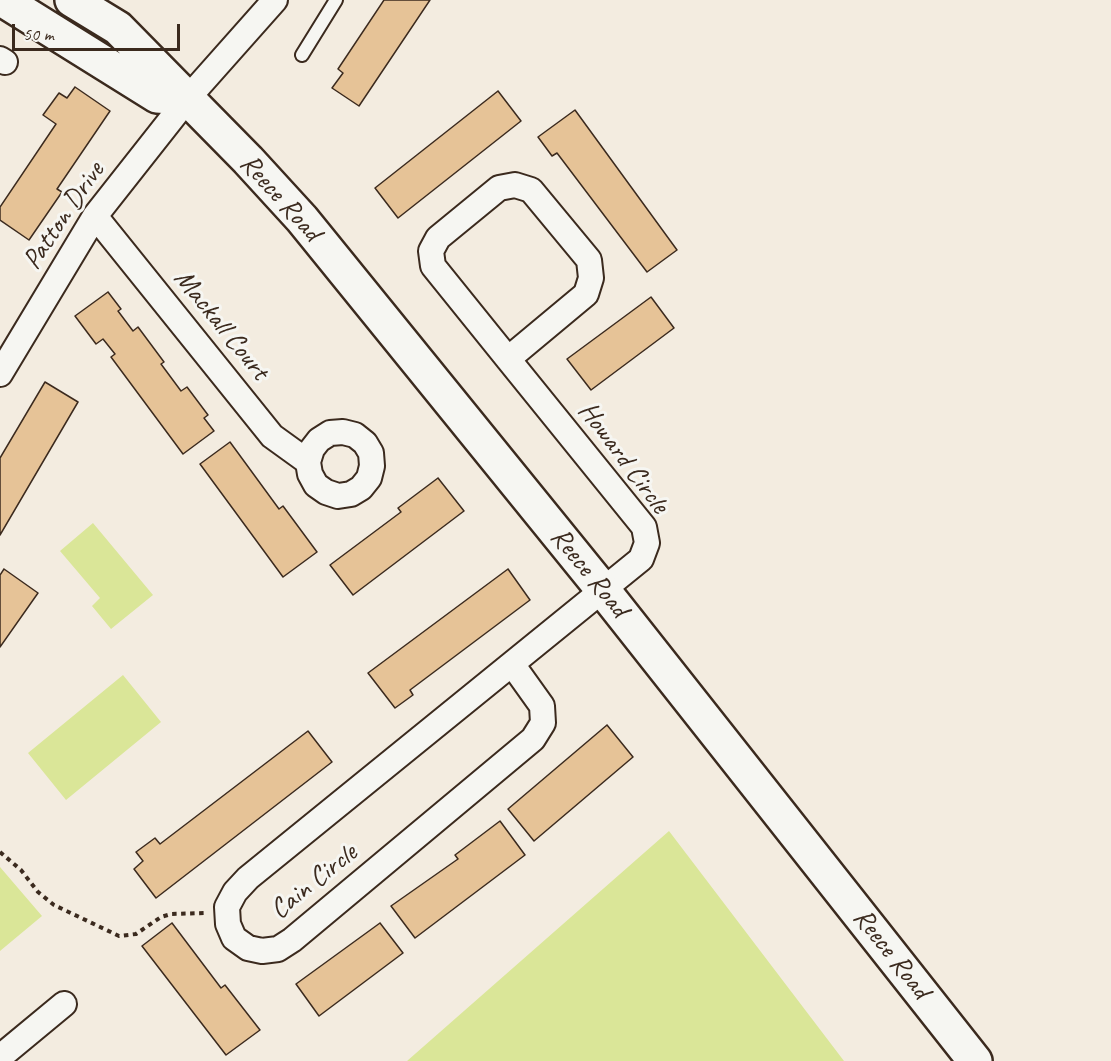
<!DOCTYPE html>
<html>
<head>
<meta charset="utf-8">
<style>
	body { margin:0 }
	#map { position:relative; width:1111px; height:1061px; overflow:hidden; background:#f3ece0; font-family:Caveat,sans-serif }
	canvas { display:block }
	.scale { position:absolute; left:12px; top:24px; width:168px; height:27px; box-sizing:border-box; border:3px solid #3b2a1e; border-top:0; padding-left:8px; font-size:18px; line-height:21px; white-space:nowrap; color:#3b2a1e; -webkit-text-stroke:4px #f6f6f2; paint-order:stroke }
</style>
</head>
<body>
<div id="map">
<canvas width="1111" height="1061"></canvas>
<div class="scale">50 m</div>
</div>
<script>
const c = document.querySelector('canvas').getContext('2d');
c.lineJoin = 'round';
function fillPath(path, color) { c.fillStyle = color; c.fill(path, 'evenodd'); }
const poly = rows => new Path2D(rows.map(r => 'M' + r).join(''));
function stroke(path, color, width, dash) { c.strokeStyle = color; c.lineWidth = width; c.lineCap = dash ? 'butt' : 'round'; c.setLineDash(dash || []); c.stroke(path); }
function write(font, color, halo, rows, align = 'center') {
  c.font = font + ' Caveat,sans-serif'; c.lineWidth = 6; c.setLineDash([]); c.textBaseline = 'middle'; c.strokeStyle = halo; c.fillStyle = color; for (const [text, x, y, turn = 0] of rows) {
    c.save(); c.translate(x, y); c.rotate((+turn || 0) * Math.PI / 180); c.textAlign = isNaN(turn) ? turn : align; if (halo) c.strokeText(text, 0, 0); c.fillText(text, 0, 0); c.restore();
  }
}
const green = poly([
	[93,523,153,595,111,629,92,606,100,598,60,551],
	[123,675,161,722,66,800,28,753],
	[669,831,844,1061,407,1061],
	[0,867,42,916,0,951]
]);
const building = poly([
	[384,0,430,0,359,106,332,88,343,73,338,69,384,0],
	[75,87,110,111,57,189,62,192,29,240,0,220,0,207,56,124,43,115,59,93,67,98,75,87],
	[498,91,521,121,398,218,375,188,498,91],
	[575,110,677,250,647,272,557,153,552,156,538,137,575,110],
	[108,292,121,309,118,311,133,331,138,327,164,362,161,364,181,391,187,387,208,415,204,418,214,431,183,454,111,357,115,354,103,339,96,344,75,316,108,292],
	[651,297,674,328,591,390,567,359,651,297],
	[45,382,78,402,0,535,0,458,45,382],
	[230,442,279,509,283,506,317,552,283,577,200,464,230,442],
	[438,478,464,511,353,595,330,565,401,512,398,508,438,478],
	[4,569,38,593,0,647,0,575,4,569],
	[508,569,530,600,410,690,413,695,395,708,368,673,508,569],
	[607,725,633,757,534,841,508,809,607,725],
	[308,731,332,762,156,898,134,869,143,861,136,852,155,838,160,844,308,731],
	[500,821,525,855,415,938,391,906,458,859,455,855,500,821],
	[172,923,221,988,225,985,260,1030,226,1055,142,946,172,923],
	[380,923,403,953,319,1016,296,984,380,923]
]);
const path = poly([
	[0,852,21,870,38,892,54,905,119,936,136,934,161,917,171,914,204,913]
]);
const lane = poly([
	[302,55,336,0]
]);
const street = poly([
	[0,59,5,62],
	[95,216,272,436,308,462,310,474,316,485,326,492,338,496,351,494,361,488,369,478,372,466,371,453,365,443,355,435,343,432,330,433,319,440,312,449,308,462],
	[508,359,586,294,591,278,589,260,531,190,515,185,499,188,438,238,431,251,433,266,508,359,644,527,647,543,641,559,248,878,235,892,227,907,228,924,234,938,248,948,262,951,278,949,292,940,533,739,543,723,542,706,512,664],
	[0,374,95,216,188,98,275,0],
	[0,1057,64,1004]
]);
const secondary = poly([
	[3,0,157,96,186,98],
	[72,0,118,28,248,160,302,219,603,590,975,1061]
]);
const streetNames = [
	["Reece Road",280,198,48],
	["Patton Drive",64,216,-56],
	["Mackall Court",221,325,51],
	["Howard Circle",623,458,53],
	["Reece Road",589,573,51],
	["Cain Circle",314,882,-39],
	["Reece Road",891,954,52]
];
fillPath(green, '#dae698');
fillPath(building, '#e6c397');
stroke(building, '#3b2a1e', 1.5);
stroke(lane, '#3b2a1e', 16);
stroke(street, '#3b2a1e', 28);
stroke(secondary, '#3b2a1e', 38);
stroke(path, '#3b2a1e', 4, [4.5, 4.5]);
stroke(lane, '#f6f6f2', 12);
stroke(street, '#f6f6f2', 24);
stroke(secondary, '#f6f6f2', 33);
write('28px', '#3b2a1e', '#f6f6f2', streetNames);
</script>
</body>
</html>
